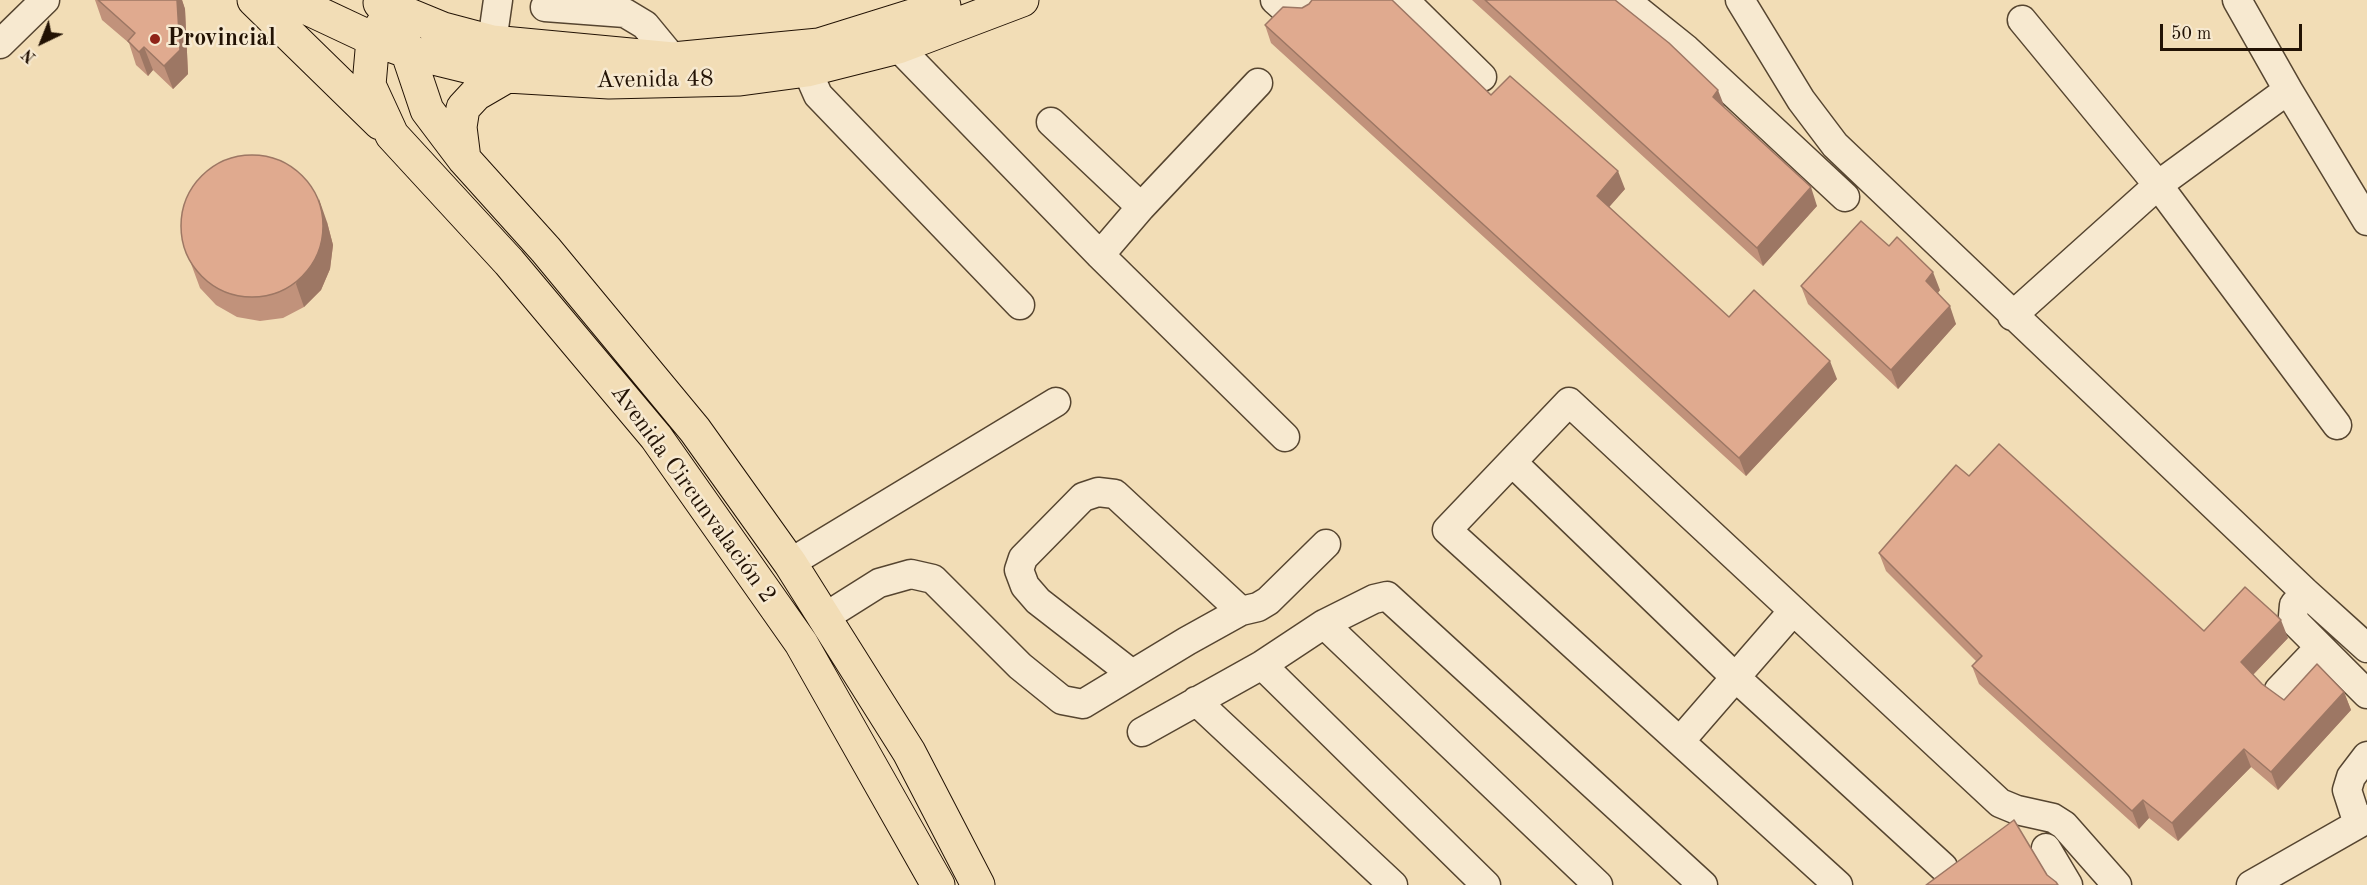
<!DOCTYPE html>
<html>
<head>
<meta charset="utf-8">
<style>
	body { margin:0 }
	#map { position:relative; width:2367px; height:885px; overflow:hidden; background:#f2ddb6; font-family:"Old Standard TT",serif }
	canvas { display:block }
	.north { position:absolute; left:12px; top:12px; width:60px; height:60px; -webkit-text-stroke:4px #f7e9d0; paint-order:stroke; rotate:223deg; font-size:16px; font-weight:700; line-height:24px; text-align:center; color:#221204 }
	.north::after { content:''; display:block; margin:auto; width:21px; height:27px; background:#221204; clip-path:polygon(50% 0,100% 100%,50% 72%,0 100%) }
	.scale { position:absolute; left:2160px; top:24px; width:142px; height:27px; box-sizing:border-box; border:3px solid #221204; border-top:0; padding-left:8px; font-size:18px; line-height:21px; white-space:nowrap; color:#221204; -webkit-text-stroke:4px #f7e9d0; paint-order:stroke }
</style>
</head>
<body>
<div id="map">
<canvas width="2367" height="885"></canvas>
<div class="north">N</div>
<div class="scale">50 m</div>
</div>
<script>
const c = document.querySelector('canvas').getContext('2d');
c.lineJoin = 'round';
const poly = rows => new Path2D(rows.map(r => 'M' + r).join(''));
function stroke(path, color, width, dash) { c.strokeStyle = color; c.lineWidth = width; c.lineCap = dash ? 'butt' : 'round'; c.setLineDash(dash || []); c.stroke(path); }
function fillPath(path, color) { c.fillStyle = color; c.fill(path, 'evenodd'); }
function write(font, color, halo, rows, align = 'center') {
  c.font = font + ' "Old Standard TT",serif'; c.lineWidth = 5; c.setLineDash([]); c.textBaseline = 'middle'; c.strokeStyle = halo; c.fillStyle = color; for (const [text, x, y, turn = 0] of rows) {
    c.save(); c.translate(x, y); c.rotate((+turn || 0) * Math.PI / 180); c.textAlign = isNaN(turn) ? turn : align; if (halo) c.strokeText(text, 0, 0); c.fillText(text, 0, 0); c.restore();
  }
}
const minor = poly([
	[1275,0,1284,8,1304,10,1314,0],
	[1404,0,1482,77],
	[1625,0,1686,49,1845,197],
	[1740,0,1801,100,1835,145,2305,592,2367,648],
	[2237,0,2288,90],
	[545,7,625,13,645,25,673,59],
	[2022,20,2158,185,2337,425],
	[492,42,498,0],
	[0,44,45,0],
	[898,47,1100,255,1285,437],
	[807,70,818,95,1020,305],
	[1051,122,1141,207],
	[1100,255,1141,207,1258,83],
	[2012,316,2158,185,2288,90,2367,221],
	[1512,462,1734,676,1943,867],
	[790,563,1056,402],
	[2305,592,2294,605,2293,616,2296,623,2367,694],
	[825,617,879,583,911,574,933,579,1020,666,1062,700,1083,704,1187,641,1241,611,1258,607,1268,601,1326,544],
	[1324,624,1598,885],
	[1262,665,1486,885],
	[1132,674,1038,601,1025,586,1019,570,1023,558,1083,497,1098,492,1115,494,1241,611],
	[2279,690,2320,647],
	[1196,701,1393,885],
	[1142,732,1262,665,1324,624,1374,599,1387,596,1703,885],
	[1681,740,1793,611],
	[2358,824,2347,790,2351,777,2367,756],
	[2046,848,2068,885],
	[1838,885,1447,530,1569,402,2000,803,2017,810,2053,818,2064,825,2117,885],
	[2251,885,2367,819]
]);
const highway = poly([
	[254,0,380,123],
	[290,0,373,39,409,52,507,76,609,82,740,79,807,70,898,47,1022,0],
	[380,3,443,29,492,42,673,59,819,45,944,6],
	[393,9,373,39,369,85,392,135,509,262,656,437,801,643,938,885],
	[393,9,427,110,464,159,546,250,695,430,790,563,909,752,978,885],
	[464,159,460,127,463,108,476,94,507,76]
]);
const wall = poly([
	[95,0,182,0,185,9,188,74,173,89,153,70,148,76,136,65,129,43,102,20],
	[1472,0,1615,0,1725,108,1817,206,1763,266],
	[1302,8,1491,95,1625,189,1609,207,1729,317,1837,379,1746,476,1271,43,1265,25],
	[327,222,333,245,330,269,321,290,304,307,283,318,260,321,237,317,216,305,200,288,183,242],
	[1801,286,1940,290,1938,293,1956,324,1898,389,1808,304],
	[1969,476,2204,631,2288,638,2253,675,2262,684,2284,700,2344,692,2351,710,2278,790,2251,767,2178,841,2149,818,2139,829,1979,684,1972,666,1976,661,1886,571,1879,553]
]);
const shadedWall = poly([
	[177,0,182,0,185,9,188,74,173,89,164,66],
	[144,47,153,70,148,76,139,52],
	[1718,90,1725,108,1713,97],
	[1618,171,1625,189,1603,214,1597,196],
	[1811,187,1817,206,1763,266,1757,248],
	[319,199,327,222,333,245,330,269,321,290,304,307,296,284],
	[1933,272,1940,290,1933,299,1926,281],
	[1950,306,1956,324,1898,389,1891,370],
	[1830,361,1837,379,1746,476,1739,458],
	[2281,620,2288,638,2248,680,2241,662],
	[2344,692,2351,710,2278,790,2271,772],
	[2244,749,2251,767,2178,841,2172,823],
	[2143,800,2149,818,2139,829,2132,811]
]);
const building = poly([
	[98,0,177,0,180,50,164,66,144,47,139,52,128,41,135,33,98,0],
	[1312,0,1392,0,1491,95,1510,76,1618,171,1597,196,1729,317,1754,290,1830,361,1739,458,1265,25,1283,7,1302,8,1309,4,1312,0],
	[1485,0,1615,0,1669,43,1718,90,1713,97,1811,187,1757,248,1485,0],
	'181 226a71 71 0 1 1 142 0a71 71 0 1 1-142 0Z',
	[1861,221,1889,246,1897,237,1933,272,1926,281,1950,306,1891,370,1801,286,1861,221],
	[1999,444,2204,631,2245,587,2276,615,2281,620,2241,662,2262,684,2284,700,2317,664,2344,692,2271,772,2244,749,2172,823,2143,800,2132,811,1972,666,1982,656,1879,553,1956,465,1969,476,1999,444],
	[2014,820,2047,875,2056,882,2058,885,1926,885,2014,820]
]);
const markers = [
	[155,39,6,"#8f2418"]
];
const poiNames = [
	["Provincial",167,39]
];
const streetNames = [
	["Avenida 48",655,80,-1],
	["Avenida Circunvalación 2",693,494,54]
];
stroke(minor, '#564530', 31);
stroke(highway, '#221204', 35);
stroke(minor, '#f7e9d0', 28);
stroke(highway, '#f2ddb6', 33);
fillPath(wall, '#c1927b');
fillPath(shadedWall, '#9d7764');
fillPath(building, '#e0aa8f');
stroke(building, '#9d7764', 1.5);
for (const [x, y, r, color] of markers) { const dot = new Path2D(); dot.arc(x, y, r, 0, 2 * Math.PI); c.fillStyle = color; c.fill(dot); stroke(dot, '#f7e9d0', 2); }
write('bold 24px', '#221204', '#f7e9d0', poiNames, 'left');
write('24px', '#221204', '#f7e9d0', streetNames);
</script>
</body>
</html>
